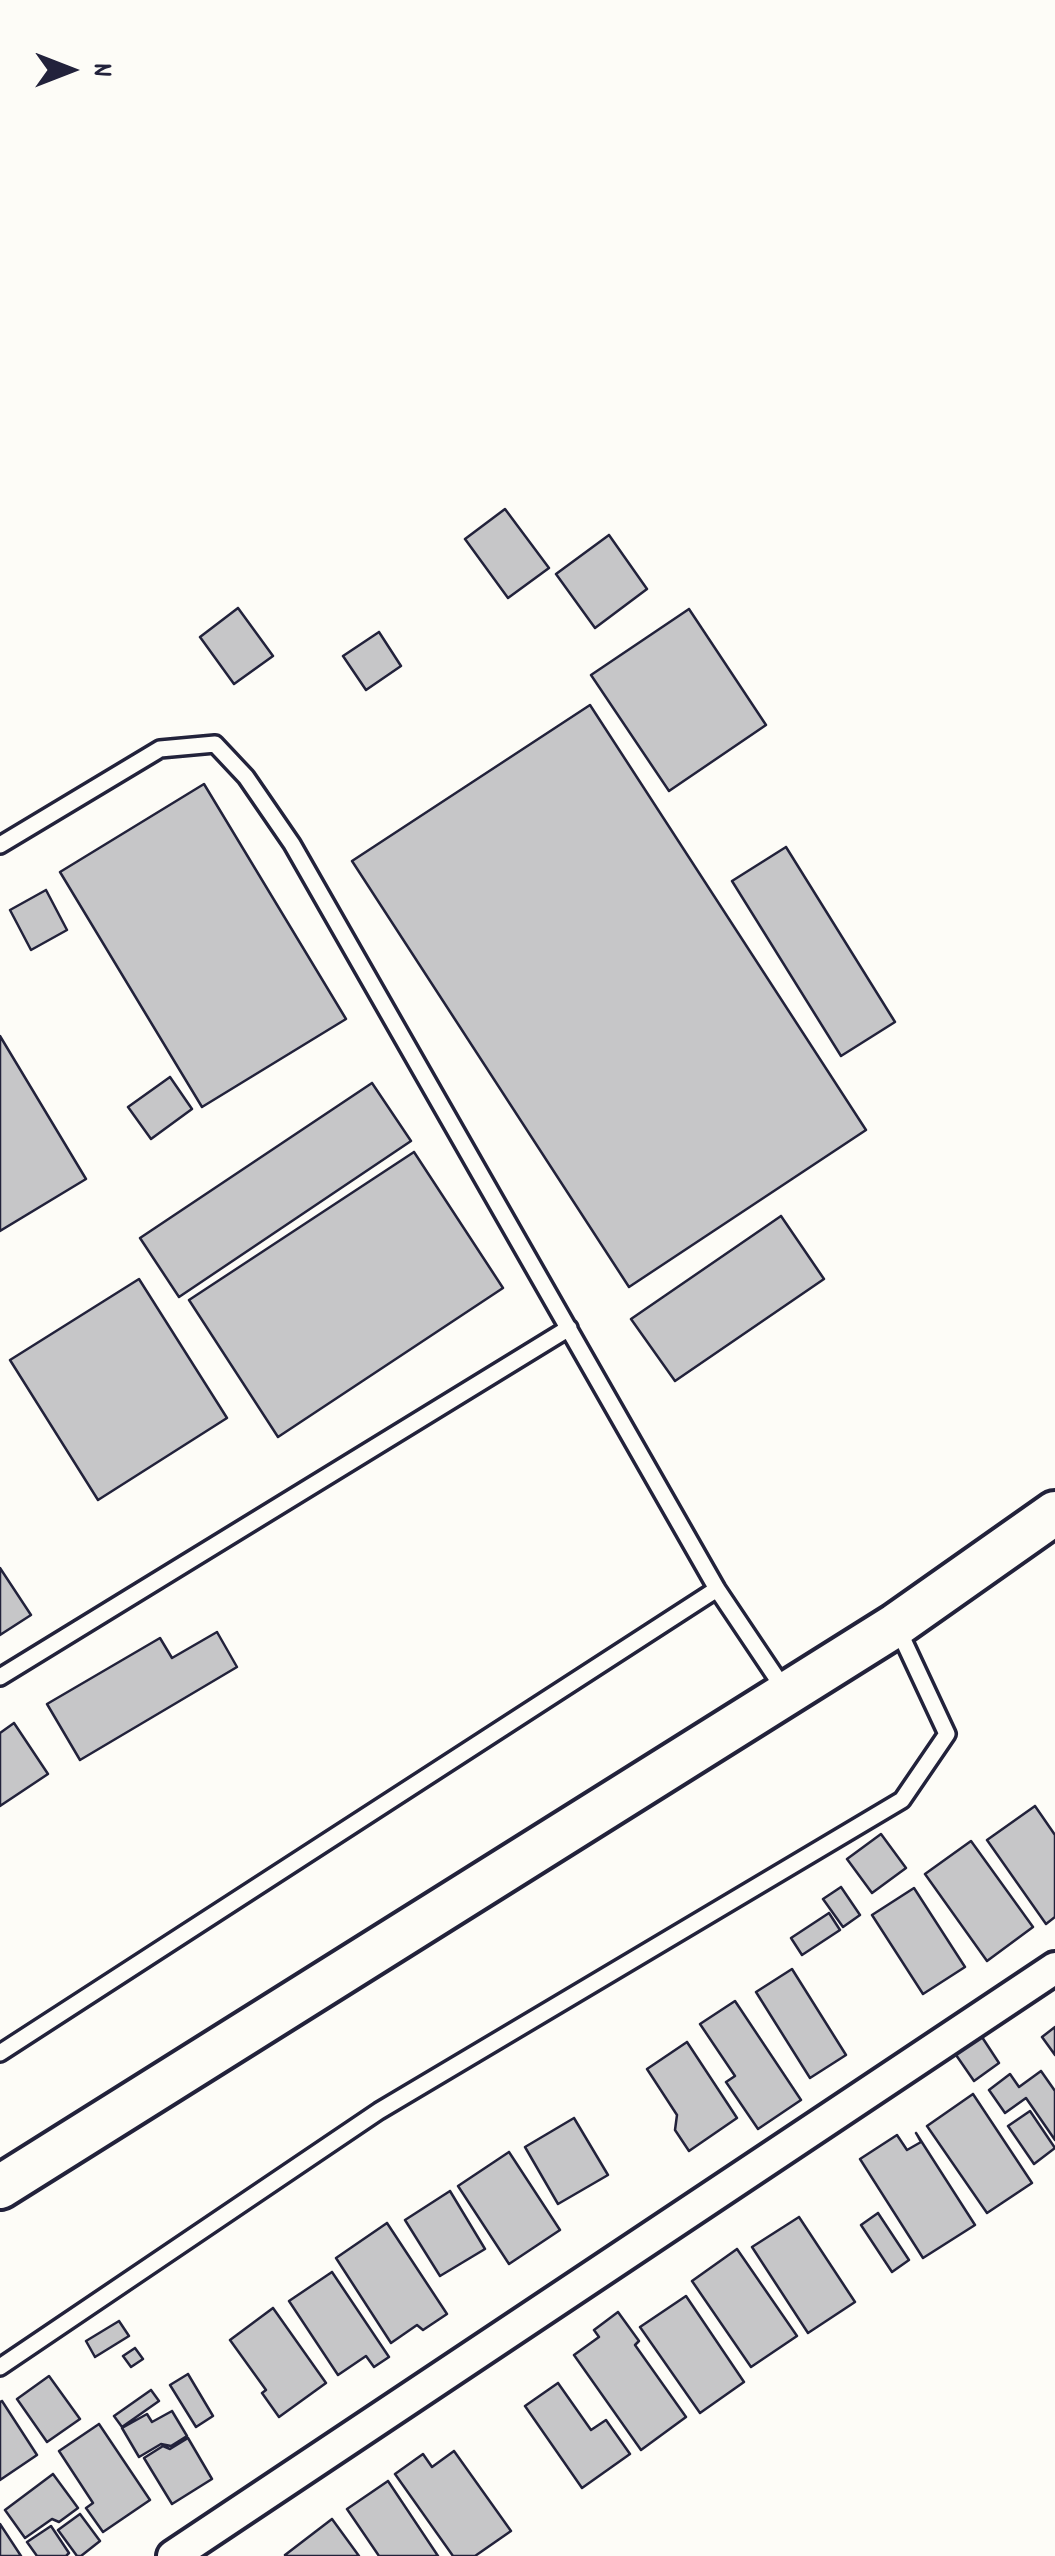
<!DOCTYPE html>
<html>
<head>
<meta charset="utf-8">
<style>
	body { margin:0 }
	#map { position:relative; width:1055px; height:2556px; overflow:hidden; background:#fdfcf7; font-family:Dekko,sans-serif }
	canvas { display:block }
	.north { position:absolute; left:20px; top:20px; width:100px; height:100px; -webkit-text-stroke:8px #fdfcf7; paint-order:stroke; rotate:90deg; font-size:28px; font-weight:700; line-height:40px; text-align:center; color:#22223b }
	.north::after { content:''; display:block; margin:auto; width:35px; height:45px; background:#22223b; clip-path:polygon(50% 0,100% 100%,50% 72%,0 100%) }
</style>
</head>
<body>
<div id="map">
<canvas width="1055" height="2556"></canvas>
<div class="north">N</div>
</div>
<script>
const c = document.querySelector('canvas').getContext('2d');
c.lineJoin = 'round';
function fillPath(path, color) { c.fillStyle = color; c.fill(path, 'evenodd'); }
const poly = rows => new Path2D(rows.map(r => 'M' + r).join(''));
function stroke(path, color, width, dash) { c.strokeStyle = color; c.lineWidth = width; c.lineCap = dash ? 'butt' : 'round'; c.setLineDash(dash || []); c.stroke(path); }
const building = poly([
	[505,509,549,568,508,598,465,539,505,509],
	[609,535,647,589,595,628,556,574,609,535],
	[238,608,273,656,234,684,200,637,238,608],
	[689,609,766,725,669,791,591,675,689,609],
	[379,632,401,666,366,690,343,656,379,632],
	[590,705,866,1130,629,1287,352,861,590,705],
	[204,784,346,1019,202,1107,60,872,204,784],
	[786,847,895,1022,841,1056,732,881,786,847],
	[46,890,67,930,31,950,10,910,46,890],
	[0,1036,86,1179,0,1231,0,1036],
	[170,1077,192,1109,151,1139,128,1107,170,1077],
	[372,1083,411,1141,179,1297,140,1238,372,1083],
	[414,1152,503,1288,278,1437,189,1300,414,1152],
	[781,1216,824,1279,675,1381,631,1319,781,1216],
	[139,1279,227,1418,98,1500,10,1360,139,1279],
	[0,1568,31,1615,0,1635,0,1568],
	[217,1632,237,1667,80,1760,47,1704,160,1638,172,1658,217,1632],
	[14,1723,48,1774,0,1806,0,1733,14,1723],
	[1035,1806,1055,1835,1055,1917,1046,1924,987,1840,1035,1806],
	[881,1834,906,1868,872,1893,847,1859,881,1834],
	[971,1841,1033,1927,987,1961,925,1874,971,1841],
	[841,1887,860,1915,843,1927,823,1899,841,1887],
	[914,1888,965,1967,923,1994,872,1915,914,1888],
	[829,1913,840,1930,802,1955,791,1938,829,1913],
	[792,1969,846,2055,810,2078,756,1992,792,1969],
	[735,2001,801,2100,758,2129,726,2082,735,2076,700,2024,735,2001],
	[1055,2027,1055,2055,1042,2037,1055,2027],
	[980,2034,999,2063,974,2081,954,2052,980,2034],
	[687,2042,737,2118,689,2151,675,2130,677,2115,647,2069,687,2042],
	[1041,2071,1055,2091,1055,2140,1026,2098,1005,2113,989,2090,1010,2074,1019,2087,1041,2071],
	[973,2094,1032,2183,987,2213,927,2126,973,2094],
	[1030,2111,1055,2148,1034,2164,1008,2126,1030,2111],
	[574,2118,608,2175,558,2204,525,2147,574,2118],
	[916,2133,975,2225,923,2258,860,2159,897,2135,907,2150,921,2142,916,2133],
	[509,2152,560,2230,509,2264,458,2186,509,2152],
	[450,2191,485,2249,440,2276,405,2220,450,2191],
	[878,2213,909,2260,892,2272,861,2225,878,2213],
	[799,2217,855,2302,808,2333,752,2247,799,2217],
	[387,2223,447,2314,423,2330,417,2325,391,2343,336,2258,387,2223],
	[737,2249,797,2336,751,2367,692,2281,737,2249],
	[332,2272,389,2357,374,2367,366,2356,338,2375,289,2301,332,2272],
	[686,2296,744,2382,700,2413,640,2327,686,2296],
	[273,2308,326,2383,279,2417,262,2393,266,2390,230,2340,273,2308],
	[618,2312,639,2341,635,2345,686,2417,641,2450,574,2355,599,2337,594,2330,618,2312],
	[119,2321,129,2336,95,2357,86,2341,119,2321],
	[135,2348,143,2359,131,2367,123,2356,135,2348],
	[188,2374,213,2416,196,2427,170,2385,188,2374],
	[49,2376,80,2419,47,2442,17,2399,49,2376],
	[558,2383,591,2430,606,2420,630,2454,582,2488,525,2406,558,2383],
	[151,2390,159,2401,122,2427,114,2416,151,2390],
	[2,2401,37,2455,0,2480,0,2402,2,2401],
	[172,2411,187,2436,171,2446,161,2444,139,2457,122,2428,147,2414,152,2422,172,2411],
	[99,2424,150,2500,103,2532,86,2508,93,2503,59,2451,99,2424],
	[188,2438,212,2479,172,2504,144,2458,163,2446,170,2449,188,2438],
	[454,2451,511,2531,475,2556,453,2556,395,2474,423,2454,432,2467,454,2451],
	[53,2474,78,2508,59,2522,52,2519,25,2538,5,2510,53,2474],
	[388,2481,438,2556,379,2556,347,2509,388,2481],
	[80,2514,100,2541,81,2556,77,2556,58,2530,80,2514],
	[332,2519,359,2556,286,2556,285,2555,332,2519],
	[0,2524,21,2556,0,2556,0,2524],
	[51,2526,69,2553,66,2556,37,2556,27,2542,51,2526]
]);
const service = poly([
	[0,845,160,749,215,744,246,777,292,844,717,1589,786,1692],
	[0,1677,569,1328],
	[0,2053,717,1589],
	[0,2367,379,2111,902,1800,947,1734,898,1629]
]);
const minor = poly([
	[173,2556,1055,1968]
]);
const secondary = poly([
	[0,2187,896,1625,1055,1513]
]);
fillPath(building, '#c6c6c8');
stroke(building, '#22223b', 2.5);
stroke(service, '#22223b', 22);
stroke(minor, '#22223b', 38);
stroke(secondary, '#22223b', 50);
stroke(service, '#fdfcf7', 15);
stroke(minor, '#fdfcf7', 30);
stroke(secondary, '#fdfcf7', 42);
</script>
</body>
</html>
